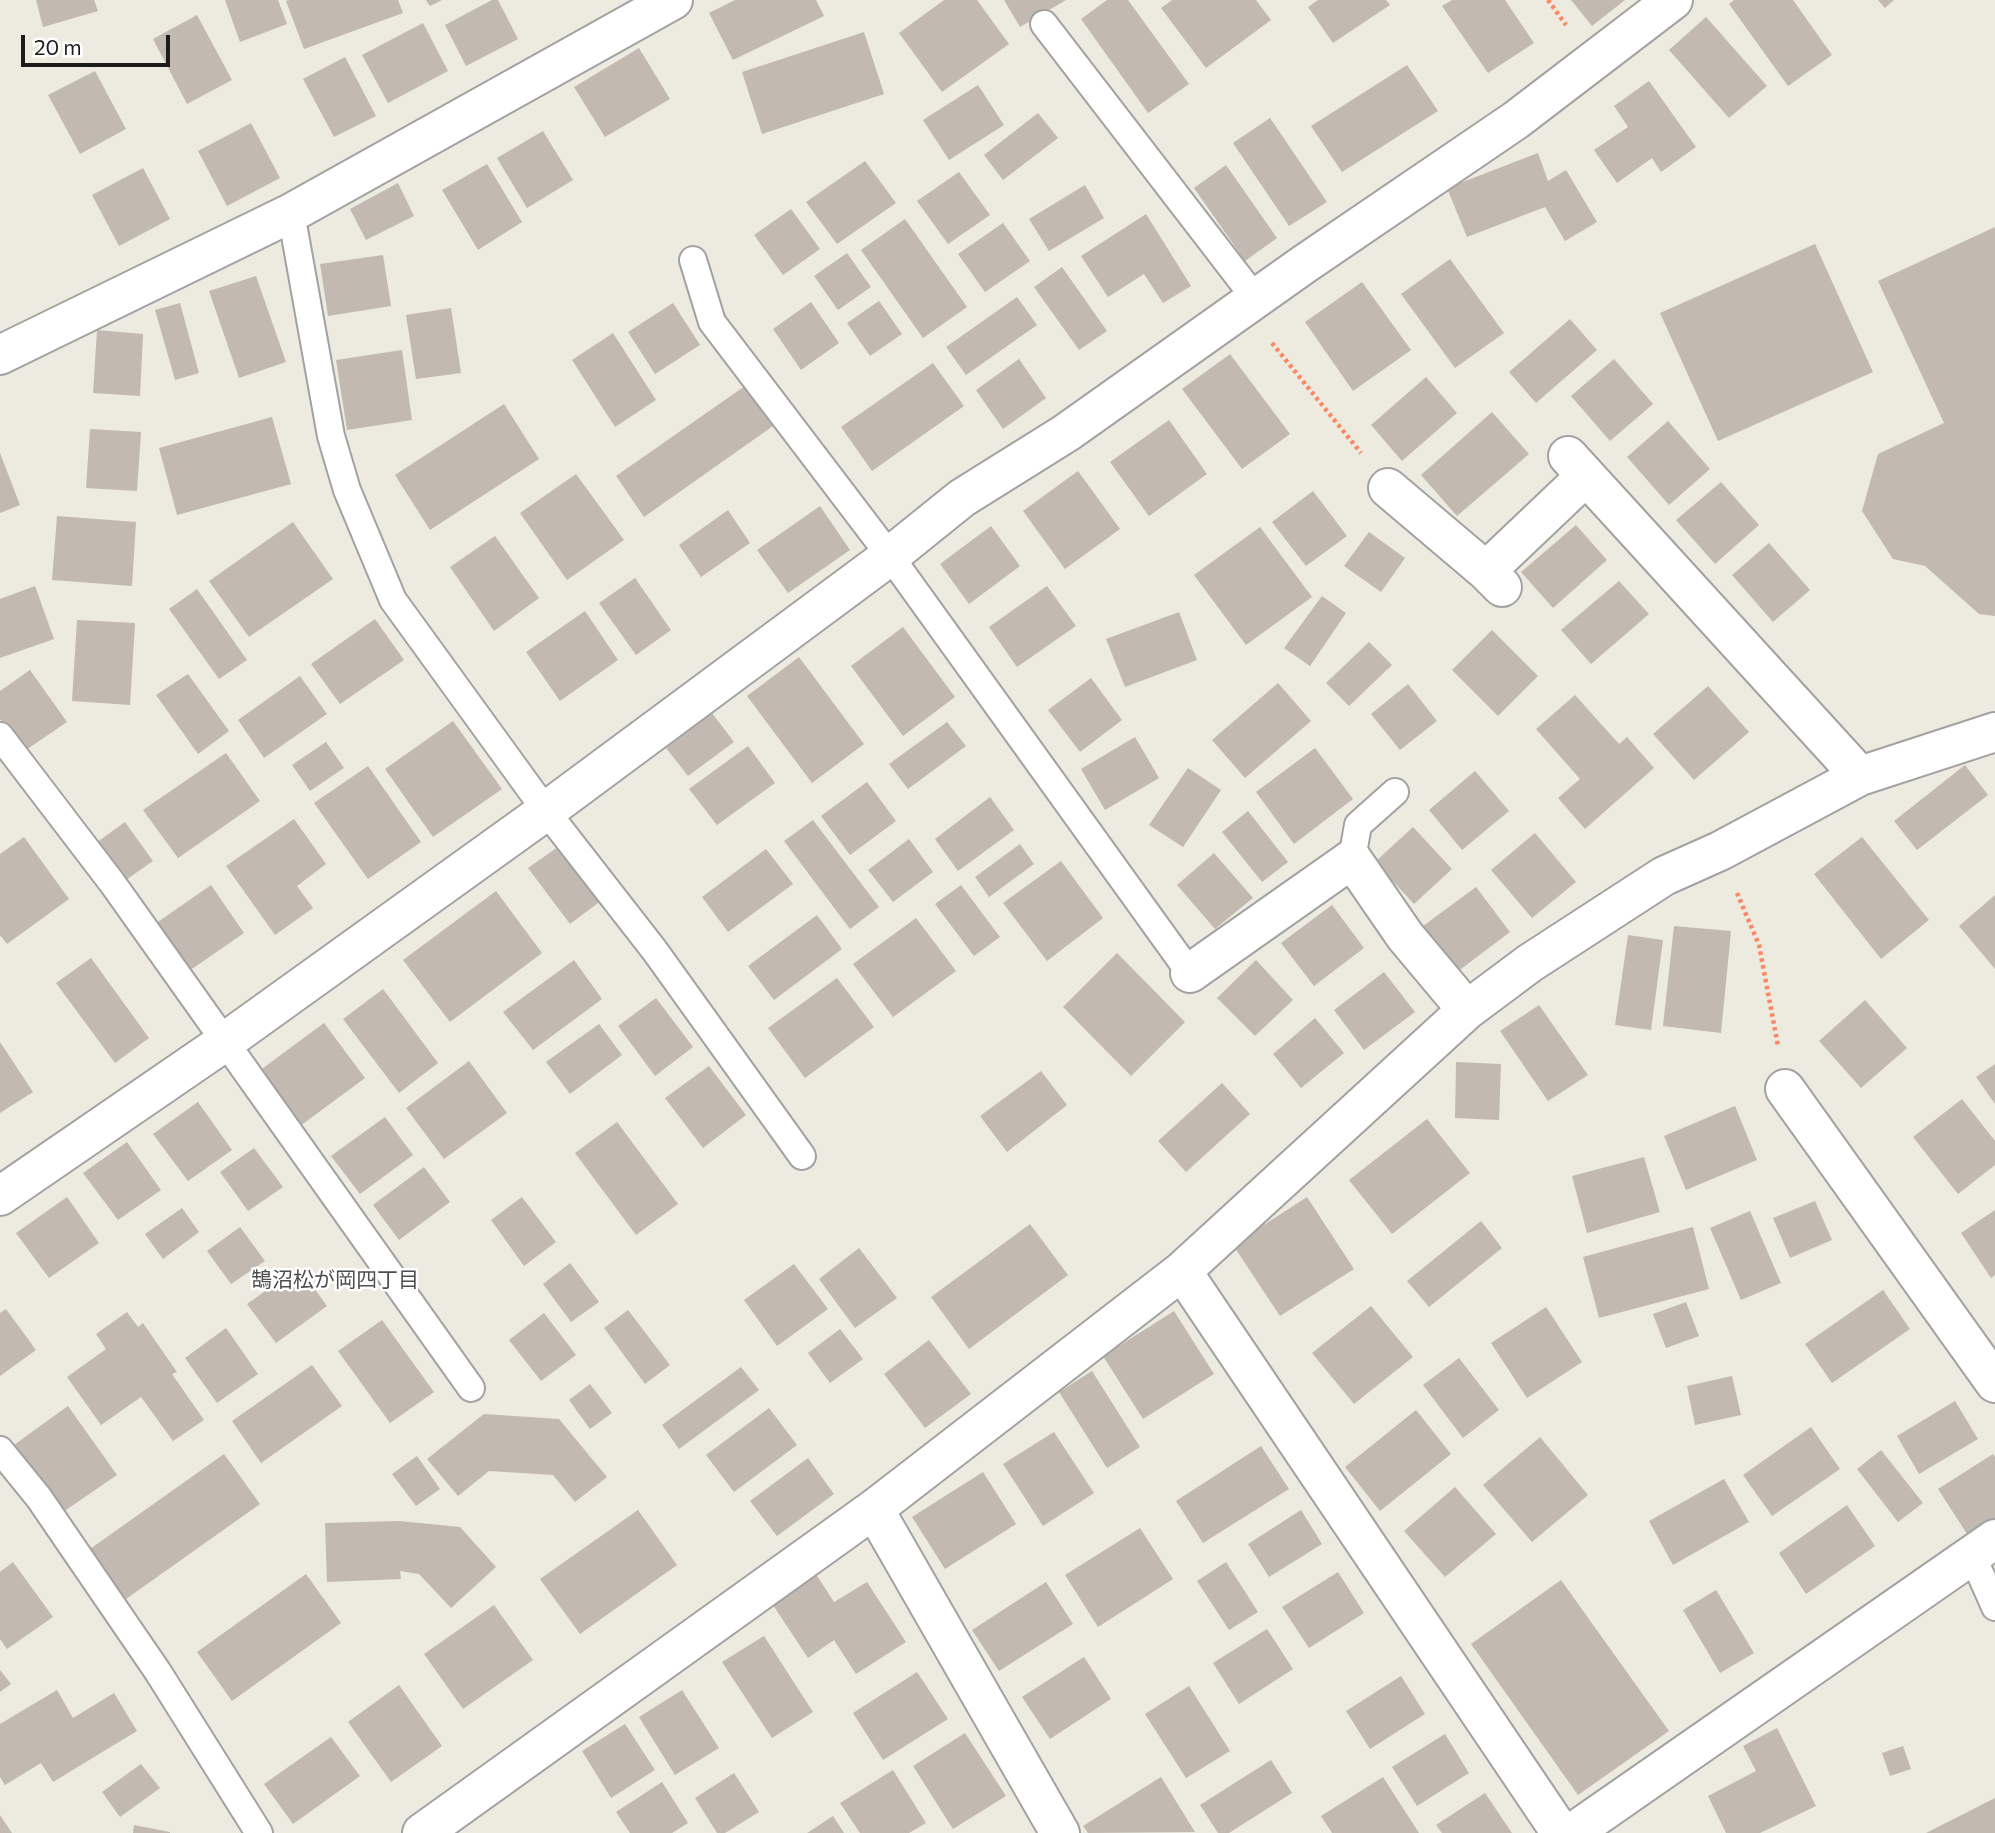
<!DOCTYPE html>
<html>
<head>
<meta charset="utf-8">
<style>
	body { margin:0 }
	#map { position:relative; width:1995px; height:1833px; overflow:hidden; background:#edeae0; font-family:Commissioner,sans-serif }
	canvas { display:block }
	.scale { position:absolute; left:21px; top:35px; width:149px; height:32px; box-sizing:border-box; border:4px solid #1b1b1b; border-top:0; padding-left:9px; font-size:21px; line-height:24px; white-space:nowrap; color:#1b1b1b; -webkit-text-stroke:5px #fff; paint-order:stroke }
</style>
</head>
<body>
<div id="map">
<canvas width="1995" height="1833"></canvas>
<div class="scale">20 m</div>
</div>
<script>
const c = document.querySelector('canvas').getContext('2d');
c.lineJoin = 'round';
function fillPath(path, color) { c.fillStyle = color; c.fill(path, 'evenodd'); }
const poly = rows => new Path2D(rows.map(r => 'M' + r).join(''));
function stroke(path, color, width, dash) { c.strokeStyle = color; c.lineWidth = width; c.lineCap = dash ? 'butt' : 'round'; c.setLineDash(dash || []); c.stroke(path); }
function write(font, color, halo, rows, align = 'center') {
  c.font = font + ' Commissioner,"Noto Sans JP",sans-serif'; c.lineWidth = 5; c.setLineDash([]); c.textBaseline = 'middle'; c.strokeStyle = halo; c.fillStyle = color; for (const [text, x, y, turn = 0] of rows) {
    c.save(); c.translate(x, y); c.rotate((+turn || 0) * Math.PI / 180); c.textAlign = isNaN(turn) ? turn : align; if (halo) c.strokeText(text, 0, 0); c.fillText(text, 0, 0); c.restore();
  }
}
const building = poly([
	[36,0,94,0,98,11,43,27],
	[225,0,278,0,287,24,240,42],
	[289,0,398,0,403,13,304,49,286,1],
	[426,0,442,0,430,6],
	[492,0,498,0,518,39,466,66,445,25],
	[735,0,816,0,824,16,733,60,709,13],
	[944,0,977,0,1009,44,942,92,899,33],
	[1004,0,1066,0,1020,27],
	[1107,0,1128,0,1189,84,1148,113,1081,19],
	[1172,0,1256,0,1271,20,1206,68,1161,8],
	[1318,0,1386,0,1390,5,1333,43,1308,7],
	[1452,0,1505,0,1534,43,1488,73,1442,6],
	[1571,0,1625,0,1592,26],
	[1734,0,1793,0,1832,55,1788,86,1729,4],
	[1878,0,1894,0,1885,8],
	[197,15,232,80,187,104,153,39],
	[1706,17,1767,86,1729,118,1669,50],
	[423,23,448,71,388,103,362,55],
	[864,32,884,94,762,134,742,72],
	[639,48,670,99,605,137,574,87],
	[345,57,376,116,334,137,303,79],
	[1407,65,1438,111,1342,172,1311,126],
	[95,71,126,129,80,154,48,95],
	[1649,81,1696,147,1661,172,1652,158,1617,183,1594,150,1628,127,1614,106],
	[978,85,1004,125,949,160,923,120],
	[1038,113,1058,138,1003,180,984,155],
	[1270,118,1327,202,1289,226,1233,143],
	[251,123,280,178,227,206,198,151],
	[543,131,573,180,527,208,497,158],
	[1538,153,1548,181,1566,170,1597,222,1565,241,1545,207,1467,237,1447,188],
	[865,161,896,203,837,244,806,202],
	[487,164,522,222,478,250,442,190],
	[1226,165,1277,238,1245,261,1194,188],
	[143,168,170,219,119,246,92,195],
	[959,172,990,215,948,244,917,201],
	[398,183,414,216,366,240,350,209],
	[1085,185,1104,218,1049,251,1029,219],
	[791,209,820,249,783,275,754,235],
	[1146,214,1191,286,1163,303,1144,274,1108,297,1081,256],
	[905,219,967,307,923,338,861,250],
	[1003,223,1030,261,985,292,958,254],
	[1995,227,1995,616,1979,614,1925,566,1893,559,1862,511,1878,454,1944,423,1878,281],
	[1815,244,1873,372,1718,441,1660,313],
	[847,253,871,287,838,310,814,276],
	[383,255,391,306,328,316,320,264],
	[1450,259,1504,333,1455,368,1401,294],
	[1062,267,1107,331,1079,350,1034,287],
	[256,276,286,362,239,378,209,291],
	[1362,282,1411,350,1353,391,1305,322],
	[1017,297,1037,325,966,375,946,347],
	[879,301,902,334,870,356,847,323],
	[811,302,839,343,801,370,773,329],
	[180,303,199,373,175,380,155,310],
	[673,303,700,345,655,374,628,332],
	[451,308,461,373,416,379,406,315],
	[1570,319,1597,350,1536,403,1509,372],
	[97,330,143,334,140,396,93,393],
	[613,333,656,400,615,427,572,360],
	[402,350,412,420,347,430,336,360],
	[1230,354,1290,434,1242,469,1182,389],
	[1019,359,1046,398,1003,429,976,390],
	[1614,359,1653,404,1610,441,1571,396],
	[933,363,964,406,872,471,841,427],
	[1426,377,1457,413,1402,461,1371,425],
	[745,386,773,426,644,517,616,476],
	[504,404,539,459,430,530,395,475],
	[1492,412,1529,454,1457,516,1421,475],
	[272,417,291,484,177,515,159,448],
	[1169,420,1207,474,1149,516,1110,462],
	[1668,421,1710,469,1669,505,1627,457],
	[90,429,141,432,137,491,86,488],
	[0,453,20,505,0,513],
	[1078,471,1120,529,1065,569,1023,511],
	[576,474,624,540,567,580,520,513],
	[1721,482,1759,525,1715,564,1676,520],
	[1313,491,1347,536,1306,566,1272,522],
	[820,506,850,550,788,593,757,550],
	[728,510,750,543,701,577,679,545],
	[57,516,136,522,132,586,52,580],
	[293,522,333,579,249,637,209,581],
	[1576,525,1607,560,1553,608,1521,572],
	[991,526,1020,566,969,604,940,564],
	[1260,527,1312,597,1246,645,1194,575],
	[1369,532,1405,558,1381,592,1344,566],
	[495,536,539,598,494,631,450,567],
	[1769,543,1810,590,1773,622,1732,575],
	[635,578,671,630,636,655,599,603],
	[1619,581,1649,614,1591,664,1561,630],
	[35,586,54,639,0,658,0,599],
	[1047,586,1076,626,1017,667,989,627],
	[197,589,247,660,219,679,169,609],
	[1322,596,1346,613,1310,666,1284,648],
	[585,611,618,660,560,701,526,652],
	[1179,612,1197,660,1125,687,1106,639],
	[375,619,404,660,340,704,311,664],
	[77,620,135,623,130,705,72,701],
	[903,627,955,697,903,736,851,666],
	[1492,630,1538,676,1498,716,1452,670],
	[1369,642,1392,665,1349,706,1326,683],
	[799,657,864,744,812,783,747,696],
	[30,670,67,722,23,752,0,719,0,691],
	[188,674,229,731,198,754,156,695],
	[300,676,327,714,264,758,238,720],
	[1091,678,1122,720,1080,752,1048,710],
	[1278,683,1311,721,1245,778,1212,740],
	[1408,684,1437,721,1400,750,1371,714],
	[1708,686,1749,732,1694,780,1653,734],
	[1575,695,1619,744,1627,737,1654,768,1585,829,1558,798,1580,779,1536,729],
	[712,713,734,742,688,776,666,748],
	[453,721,502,789,433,837,385,769],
	[947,722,966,746,908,789,889,764],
	[1135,737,1159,778,1105,810,1081,769],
	[326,742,344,768,310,791,292,765],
	[748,746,775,783,717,825,689,789],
	[1315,748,1353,799,1294,844,1256,792],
	[226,753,260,801,178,858,143,810],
	[1965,765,1988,795,1917,850,1894,821],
	[368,766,421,842,368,879,314,803],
	[1188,768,1221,790,1183,847,1149,825],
	[1475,771,1509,811,1462,850,1429,810],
	[867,782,896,821,850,855,821,816],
	[990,797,1014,830,958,871,935,839],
	[1248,811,1288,862,1262,882,1222,832],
	[294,819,326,864,297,886,313,908,275,935,226,866],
	[813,820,879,907,850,929,784,841],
	[125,822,153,861,123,882,96,843],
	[1413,827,1452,869,1414,904,1375,862],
	[1535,833,1576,882,1532,918,1491,870],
	[24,837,69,899,7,944,0,935,0,854],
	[1862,837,1929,920,1881,959,1814,874],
	[909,839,933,872,893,902,868,870],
	[565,842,606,897,570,924,528,868],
	[1020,844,1034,864,989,897,975,877],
	[766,849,793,884,728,932,702,897],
	[1214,853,1253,898,1215,929,1177,885],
	[1061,861,1103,918,1047,961,1003,903],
	[211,885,244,933,189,971,155,924],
	[961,885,1000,937,974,956,935,904],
	[1476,887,1510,932,1457,972,1423,926],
	[496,891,542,953,450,1022,403,960],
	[1995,895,1995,969,1959,926],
	[1332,905,1364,948,1314,986,1281,943],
	[817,915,842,949,774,1000,748,966],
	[916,918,956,971,893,1017,853,964],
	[1674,926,1731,931,1721,1033,1663,1026],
	[1628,935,1663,940,1651,1030,1615,1025],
	[1117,953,1185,1022,1131,1076,1063,1007],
	[91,958,149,1038,115,1063,56,983],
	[574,960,602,999,533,1050,503,1012],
	[1256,960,1293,1000,1255,1036,1217,998],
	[1384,972,1415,1012,1364,1050,1334,1010],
	[837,978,874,1027,805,1078,768,1028],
	[383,989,438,1063,399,1093,343,1019],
	[656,998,693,1047,655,1076,618,1026],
	[1865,1000,1907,1048,1861,1088,1819,1041],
	[1539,1005,1588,1075,1548,1101,1500,1031],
	[1315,1018,1344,1053,1301,1088,1273,1054],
	[324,1023,365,1078,296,1129,255,1074],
	[599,1024,622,1055,570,1094,546,1062],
	[0,1042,33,1092,0,1113],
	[469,1061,507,1113,444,1159,406,1108],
	[1456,1062,1501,1064,1499,1120,1455,1118],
	[1995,1064,1995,1104,1976,1077],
	[709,1066,746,1115,703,1148,665,1098],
	[1041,1071,1067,1105,1007,1152,980,1116],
	[1222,1083,1250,1114,1186,1172,1158,1141],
	[1962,1099,1995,1141,1995,1165,1958,1194,1913,1137],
	[198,1102,232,1150,188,1181,153,1134],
	[1735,1106,1757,1160,1686,1190,1664,1136],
	[385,1117,413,1155,360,1194,331,1156],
	[1427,1119,1470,1173,1392,1234,1349,1180],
	[617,1122,678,1204,636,1235,575,1153],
	[127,1142,161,1190,118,1220,83,1173],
	[254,1148,283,1187,248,1211,220,1172],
	[1644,1157,1660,1212,1587,1233,1572,1176],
	[424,1167,450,1202,399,1240,373,1205],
	[67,1197,99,1243,49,1278,16,1233],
	[522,1197,556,1242,524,1266,491,1220],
	[1307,1197,1354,1269,1280,1316,1233,1245],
	[1815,1201,1832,1240,1790,1258,1773,1218],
	[182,1208,199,1232,163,1259,145,1234],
	[1995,1210,1995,1275,1991,1278,1961,1233],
	[1750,1211,1781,1283,1741,1300,1710,1228],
	[1481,1221,1502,1248,1429,1307,1407,1281],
	[1030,1224,1068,1275,969,1349,931,1297],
	[240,1227,265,1261,231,1284,207,1251],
	[1693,1227,1709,1289,1599,1318,1583,1257],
	[859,1248,897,1298,855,1328,819,1279],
	[570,1263,599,1302,571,1322,543,1284],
	[794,1264,828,1309,777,1346,744,1300],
	[299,1267,327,1306,276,1343,247,1304],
	[1883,1290,1910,1329,1832,1383,1805,1344],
	[1686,1302,1699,1336,1666,1348,1653,1314],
	[1371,1306,1413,1357,1354,1404,1312,1353],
	[1546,1307,1582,1362,1527,1398,1491,1343],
	[6,1309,36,1350,0,1376,0,1313],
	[628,1310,670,1365,645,1384,604,1328],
	[1174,1311,1214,1374,1143,1419,1103,1356],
	[127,1312,138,1327,143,1323,177,1372,172,1374,204,1420,173,1441,141,1397,101,1425,67,1377,106,1349,96,1334],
	[544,1313,576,1355,541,1381,509,1340],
	[382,1320,434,1392,390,1423,338,1351],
	[226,1328,258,1374,217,1403,185,1358],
	[840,1329,863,1359,830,1383,808,1353],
	[929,1340,971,1394,925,1428,884,1374],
	[1459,1358,1499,1410,1463,1438,1423,1385],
	[312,1365,342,1406,261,1463,232,1421],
	[741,1367,759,1390,679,1449,662,1425],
	[1092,1371,1140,1447,1107,1468,1059,1392],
	[1732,1376,1741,1415,1695,1425,1687,1386],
	[590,1384,612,1413,590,1429,569,1400],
	[1955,1401,1978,1439,1919,1474,1897,1436],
	[68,1406,117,1475,60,1514,11,1447],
	[769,1408,797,1445,734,1492,706,1455],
	[1416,1410,1451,1454,1380,1511,1345,1467],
	[484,1414,559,1419,607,1477,575,1502,553,1475,489,1471,458,1496,427,1459],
	[1811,1427,1840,1469,1772,1516,1743,1475],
	[1054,1432,1094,1493,1043,1526,1003,1464],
	[1540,1437,1588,1495,1532,1542,1483,1485],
	[1261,1446,1289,1489,1203,1543,1176,1501],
	[1881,1450,1923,1503,1898,1522,1857,1469],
	[224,1454,260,1504,126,1599,90,1549],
	[1993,1454,1995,1457,1995,1520,1969,1537,1938,1489],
	[417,1456,440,1489,416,1506,392,1474],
	[808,1458,834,1494,777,1536,750,1501],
	[983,1472,1016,1524,945,1569,912,1517],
	[1724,1479,1749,1522,1673,1565,1649,1521],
	[1455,1487,1496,1534,1445,1577,1404,1531],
	[1847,1505,1875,1546,1806,1594,1779,1553],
	[638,1510,677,1565,580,1634,540,1579],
	[1301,1510,1322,1544,1269,1577,1248,1544],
	[399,1521,460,1527,496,1567,451,1608,419,1574,400,1571,401,1579,327,1582,325,1523],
	[1140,1528,1173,1579,1098,1627,1065,1575],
	[13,1562,53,1617,7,1649,0,1639,0,1572],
	[1226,1562,1258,1612,1229,1630,1197,1581],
	[814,1571,834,1602,867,1582,906,1642,856,1674,834,1640,808,1658,769,1599],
	[1338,1572,1364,1613,1309,1648,1282,1607],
	[306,1574,341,1623,232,1701,197,1652],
	[1561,1580,1669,1731,1578,1795,1471,1644],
	[1046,1582,1073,1624,999,1671,972,1630],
	[1716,1590,1754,1653,1720,1673,1683,1610],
	[494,1605,533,1660,463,1709,424,1654],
	[1267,1629,1293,1669,1239,1704,1213,1663],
	[764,1636,813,1712,772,1738,722,1662],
	[1084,1657,1111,1699,1050,1739,1022,1697],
	[0,1670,11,1684,0,1692],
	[917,1672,948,1719,883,1760,853,1713],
	[1401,1676,1425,1714,1370,1749,1346,1711],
	[399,1685,442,1746,391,1782,348,1722],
	[1189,1686,1230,1751,1186,1778,1145,1714],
	[57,1690,73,1718,114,1693,137,1731,53,1782,41,1763,5,1785,0,1777,0,1724],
	[682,1690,719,1748,675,1775,639,1717],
	[625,1724,655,1770,611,1798,582,1751],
	[1777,1728,1816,1806,1760,1833,1726,1833,1708,1796,1756,1771,1743,1746],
	[965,1733,1006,1796,953,1829,913,1766],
	[1445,1734,1469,1773,1417,1806,1392,1767],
	[331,1737,360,1776,293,1824,264,1784],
	[1903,1746,1911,1769,1890,1776,1882,1753],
	[1271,1760,1292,1793,1229,1833,1218,1833,1200,1805],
	[141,1764,160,1788,120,1817,102,1792],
	[893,1770,926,1823,909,1833,860,1833,840,1803],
	[734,1773,759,1812,725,1833,717,1833,695,1798],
	[1161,1777,1195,1832,1088,1833,1083,1826],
	[1383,1777,1419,1833,1332,1833,1321,1816],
	[662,1782,688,1823,672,1833,630,1833,616,1812],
	[1485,1793,1512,1833,1442,1833,1436,1825],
	[1995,1798,1995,1833,1926,1833],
	[0,1815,12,1833,0,1833],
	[833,1816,844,1833,807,1833],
	[134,1825,170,1832,170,1833,133,1833]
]);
const path = poly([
	[1548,0,1566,25],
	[1272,343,1361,453],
	[1737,893,1759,945,1778,1046]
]);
const service = poly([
	[1044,24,1255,298],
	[291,213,331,436,347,490,393,600,546,811,655,951,802,1156],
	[693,260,712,322,890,556,1190,973],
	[0,736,113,884,471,1388],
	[1352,859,1358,825,1395,792],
	[0,1450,39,1498,158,1672,259,1833],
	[1972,1555,1995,1607]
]);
const minor = poly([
	[0,355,291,213,673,0],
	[1568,456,1860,776],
	[1388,488,1486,571,1502,587],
	[1486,571,1586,476],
	[1190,973,1352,859,1405,936,1467,1010],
	[1785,1089,1995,1383],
	[0,1196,226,1041,546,811,890,556,962,498,1066,433,1303,265,1516,120,1673,0],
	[1182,1271,1561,1833],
	[874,1509,1060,1833],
	[422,1833,874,1509,1182,1271,1467,1010,1530,963,1664,876,1720,851,1860,776,1995,732],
	[1572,1833,1995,1539]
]);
const neighbourhoodNames = [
	["鵠沼松が岡四丁目",335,1280]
];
fillPath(building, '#c2b9b0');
stroke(service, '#a2a2a2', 30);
stroke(minor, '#a2a2a2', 42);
stroke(path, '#fc8763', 4.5, [3.5, 3.5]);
stroke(service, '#fff', 26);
stroke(minor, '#fff', 38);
write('21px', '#4e4e4e', '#fff', neighbourhoodNames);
</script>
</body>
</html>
